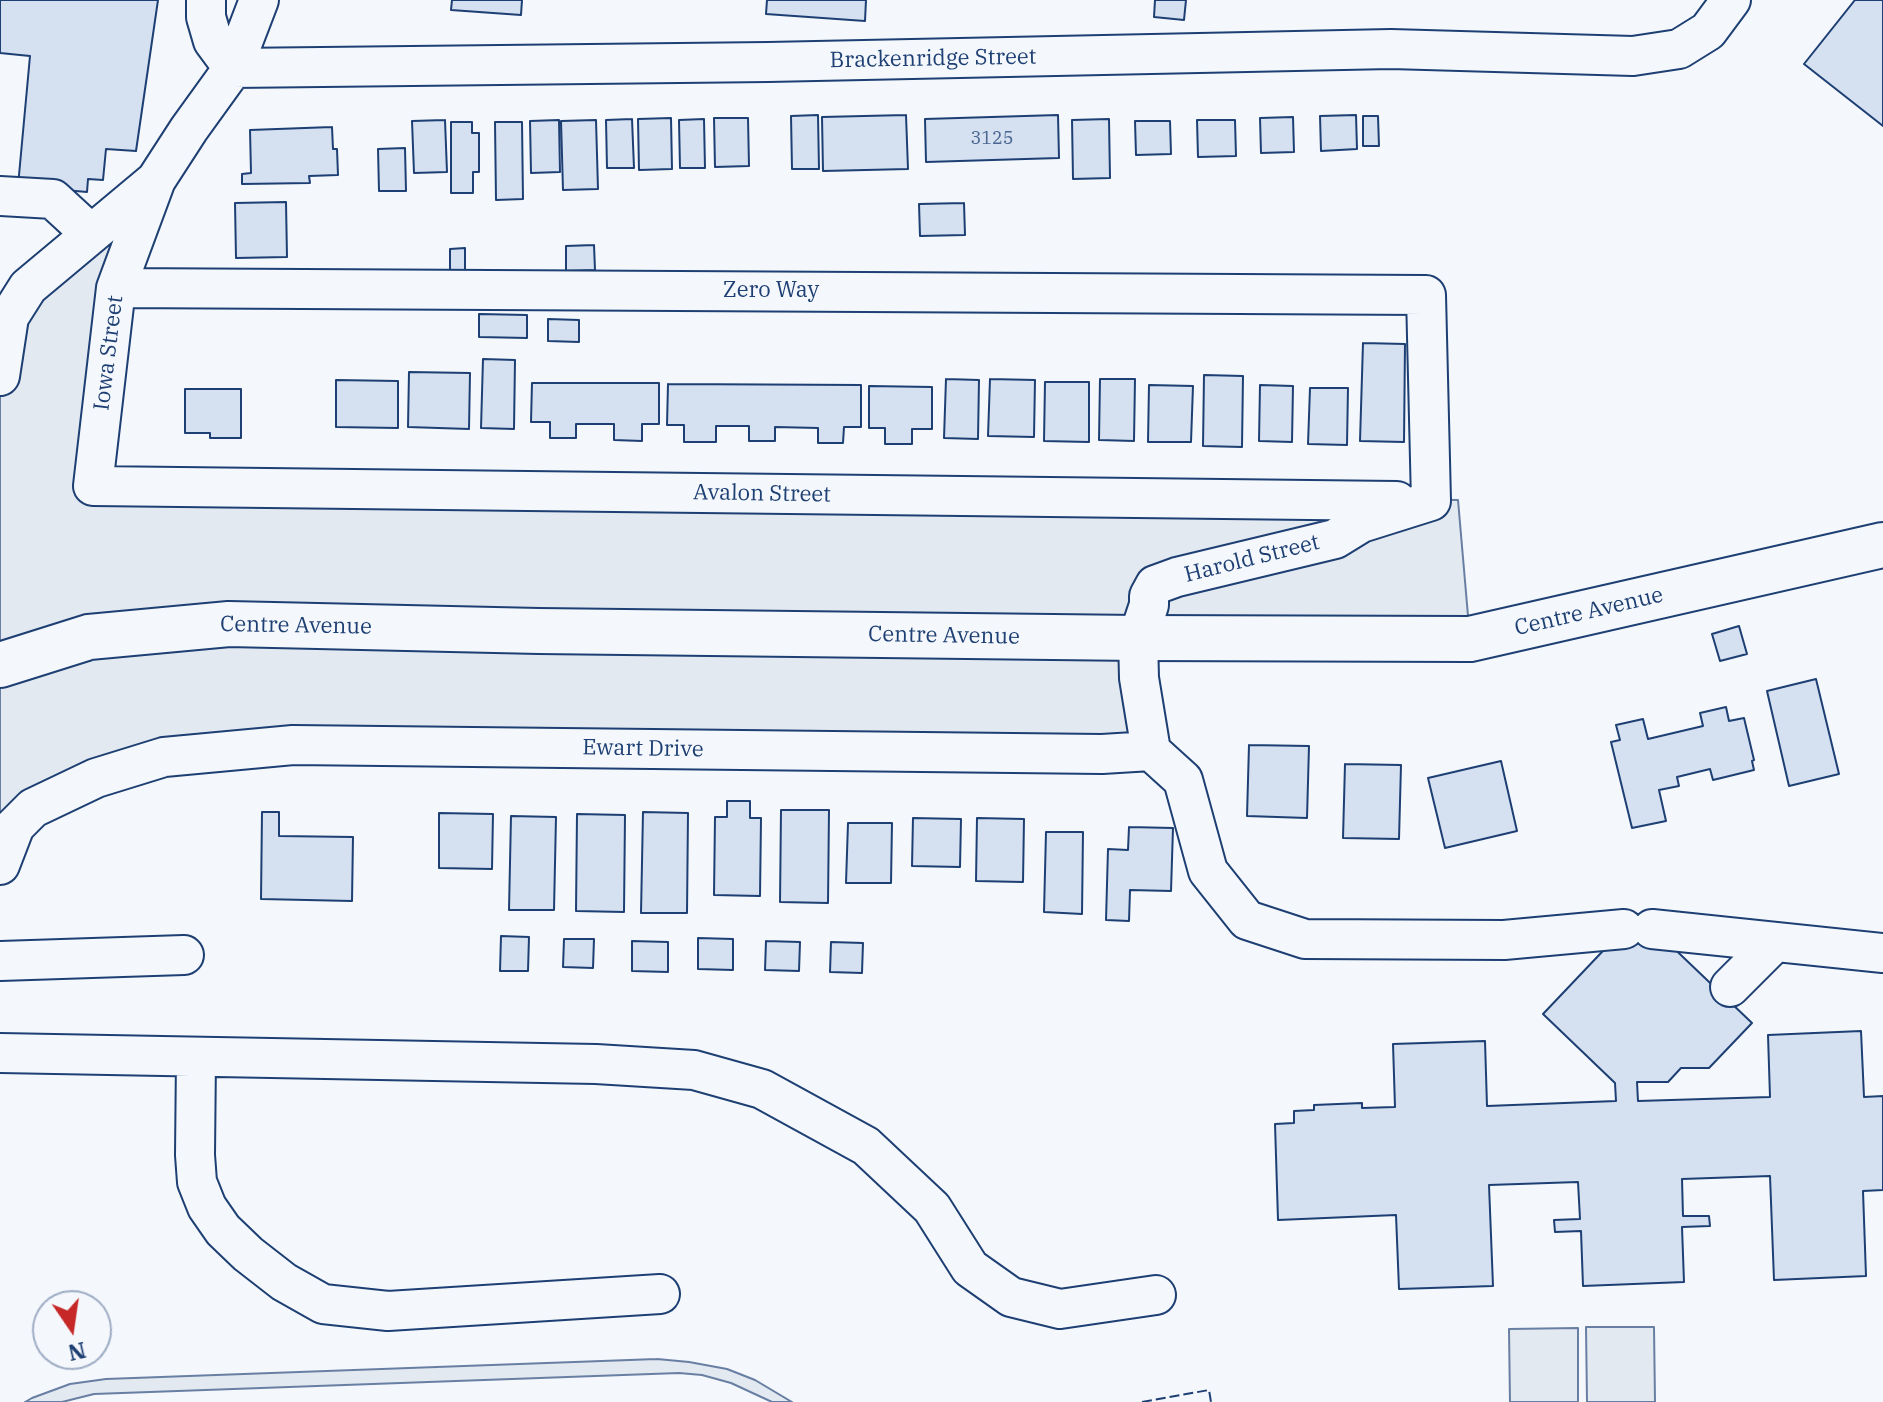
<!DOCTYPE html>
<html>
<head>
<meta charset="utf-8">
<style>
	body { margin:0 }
	#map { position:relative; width:1883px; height:1402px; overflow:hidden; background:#f4f7fb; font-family:"IBM Plex Serif",serif }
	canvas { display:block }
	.north { position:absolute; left:32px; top:1290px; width:80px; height:80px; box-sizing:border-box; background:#f4f7fb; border:2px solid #9eadc5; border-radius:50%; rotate:167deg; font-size:22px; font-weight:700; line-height:32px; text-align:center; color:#1d3f73 }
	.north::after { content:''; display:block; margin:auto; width:28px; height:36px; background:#c62828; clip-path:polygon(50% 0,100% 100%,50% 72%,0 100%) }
</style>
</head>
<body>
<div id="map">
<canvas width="1883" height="1402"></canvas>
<div class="north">N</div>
</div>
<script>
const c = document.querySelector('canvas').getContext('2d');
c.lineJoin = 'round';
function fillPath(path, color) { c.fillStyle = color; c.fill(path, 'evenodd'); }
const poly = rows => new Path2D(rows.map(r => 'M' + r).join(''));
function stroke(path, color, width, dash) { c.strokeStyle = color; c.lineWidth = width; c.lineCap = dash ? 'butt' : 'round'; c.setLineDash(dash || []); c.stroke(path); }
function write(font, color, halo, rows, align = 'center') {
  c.font = font + ' "IBM Plex Serif",serif'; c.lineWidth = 6; c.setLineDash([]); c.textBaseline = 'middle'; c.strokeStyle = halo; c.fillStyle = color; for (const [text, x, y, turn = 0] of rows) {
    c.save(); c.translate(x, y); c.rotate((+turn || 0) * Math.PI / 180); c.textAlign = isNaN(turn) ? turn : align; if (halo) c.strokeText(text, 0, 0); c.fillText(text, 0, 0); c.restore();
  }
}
const green = poly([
	[156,180,93,485,1458,500,1470,639,1139,638,1151,751,293,745,33,808,0,865,0,308,156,180],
	[1586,1327,1654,1327,1655,1402,1587,1402,1586,1327],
	[1578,1328,1578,1402,1510,1402,1509,1329,1578,1328],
	[657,1359,689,1362,727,1369,755,1380,792,1402,772,1402,731,1383,702,1375,679,1373,94,1394,62,1402,25,1402,32,1398,70,1384,106,1379,657,1359]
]);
const building = poly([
	[0,0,158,0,136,151,106,149,103,180,88,179,87,192,18,186,30,56,0,53,0,0],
	[452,0,522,0,521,15,451,10,452,0],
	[767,0,866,0,865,21,766,14,767,0],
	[1155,0,1186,0,1184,20,1154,17,1155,0],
	[1855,0,1883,0,1883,126,1804,64,1855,0],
	[818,115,819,169,792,169,791,116,818,115],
	[906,115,908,169,823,171,822,117,906,115],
	[1058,115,1059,158,926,162,925,119,1058,115],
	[1356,115,1357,149,1321,151,1320,116,1356,115],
	[1363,116,1378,116,1379,146,1363,146,1363,116],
	[1293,117,1294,152,1261,153,1260,118,1293,117],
	[671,118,672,169,639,170,638,119,671,118],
	[714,118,748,118,749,166,715,167,714,118],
	[632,119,634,168,607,168,606,120,632,119],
	[704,119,705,168,680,168,679,120,704,119],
	[1109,119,1110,178,1073,179,1072,120,1109,119],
	[445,120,447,172,414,173,412,121,445,120],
	[559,120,560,172,531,173,530,121,559,120],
	[596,120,598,189,563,190,561,121,596,120],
	[1197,120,1235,120,1236,156,1198,157,1197,120],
	[1135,121,1170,121,1171,154,1136,155,1135,121],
	[451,122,472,122,472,133,479,133,479,172,473,172,473,193,451,193,451,122],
	[495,122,522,122,523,199,496,200,495,122],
	[332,127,333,149,337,149,338,175,309,176,310,183,242,184,242,174,251,173,250,130,332,127],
	[405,148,406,191,379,191,378,149,405,148],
	[286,202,287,257,236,258,235,203,286,202],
	[964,203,965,235,920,236,919,204,964,203],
	[594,245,595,270,566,271,566,246,594,245],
	[465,248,465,270,450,271,450,249,465,248],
	[479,314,527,315,527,338,479,337,479,314],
	[548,319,579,320,579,342,548,341,548,319],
	[1363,343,1405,344,1404,442,1360,441,1363,343],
	[483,359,515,360,514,429,481,428,483,359],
	[409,372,470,373,469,429,408,427,409,372],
	[1204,375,1243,376,1242,447,1203,446,1204,375],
	[946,379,979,380,978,439,944,438,946,379],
	[990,379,1035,380,1034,437,988,436,990,379],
	[1100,379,1135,379,1134,441,1099,440,1100,379],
	[336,380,398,381,398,428,336,427,336,380],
	[1045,382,1089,382,1089,442,1044,441,1045,382],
	[532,383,659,383,659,424,642,424,642,441,614,440,614,424,576,424,576,438,550,438,550,422,531,422,532,383],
	[668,384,861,385,861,427,844,427,843,443,818,443,818,428,775,427,775,441,749,441,749,426,716,426,716,442,684,442,684,425,667,425,668,384],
	[1149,385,1193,386,1191,442,1148,442,1149,385],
	[1260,385,1293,386,1292,442,1259,441,1260,385],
	[869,386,932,387,932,429,912,429,912,444,885,444,885,428,869,428,869,386],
	[1310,388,1348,388,1347,445,1308,444,1310,388],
	[185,389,241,389,241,438,210,438,210,433,185,433,185,389],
	[1739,626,1747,654,1720,661,1712,634,1739,626],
	[1816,679,1839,774,1789,786,1767,691,1816,679],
	[1726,707,1729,721,1744,718,1754,760,1752,761,1754,770,1713,780,1710,769,1677,777,1679,786,1659,790,1666,821,1632,828,1611,742,1620,740,1616,725,1643,719,1648,739,1703,726,1700,713,1726,707],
	[1249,745,1309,746,1307,818,1247,816,1249,745],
	[1501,761,1517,831,1445,848,1428,778,1501,761],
	[1345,764,1401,765,1399,839,1343,838,1345,764],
	[727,801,750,801,750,818,761,818,760,896,714,895,715,817,727,817,727,801],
	[781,810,829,810,828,903,780,902,781,810],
	[262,812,279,812,279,836,353,837,352,901,261,899,262,812],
	[643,812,688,813,687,913,641,913,643,812],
	[439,813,493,814,492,869,439,868,439,813],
	[577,814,625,815,624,912,576,911,577,814],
	[511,816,556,817,554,910,509,910,511,816],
	[913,818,961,819,960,867,912,866,913,818],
	[977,818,1024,819,1023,882,976,881,977,818],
	[848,823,892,823,891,883,846,883,848,823],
	[1129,827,1173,828,1171,891,1130,890,1129,921,1106,920,1108,849,1128,850,1129,827],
	[1046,832,1083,832,1082,914,1044,912,1046,832],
	[1638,914,1752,1023,1709,1068,1681,1068,1668,1082,1637,1082,1638,1101,1770,1097,1768,1035,1861,1031,1864,1097,1883,1096,1883,1190,1863,1191,1866,1276,1774,1280,1770,1176,1682,1179,1683,1216,1709,1216,1710,1226,1682,1227,1684,1282,1583,1286,1581,1231,1555,1232,1554,1220,1580,1219,1578,1182,1489,1185,1493,1286,1399,1289,1396,1215,1278,1220,1275,1124,1294,1123,1294,1111,1314,1110,1314,1105,1362,1103,1362,1108,1395,1107,1393,1044,1485,1041,1487,1106,1616,1101,1615,1083,1543,1014,1638,914],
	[501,936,529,937,528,971,500,971,501,936],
	[698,938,733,939,733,970,698,969,698,938],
	[564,939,594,939,593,968,563,967,564,939],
	[632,941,668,942,668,972,632,971,632,941],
	[766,941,800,942,799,971,765,970,766,941],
	[831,942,863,943,862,973,830,972,831,942]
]);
const minor = poly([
	[206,0,206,17,213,41,233,68],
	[233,68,768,62,1391,49,1633,56,1679,49,1708,31,1731,0],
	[156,180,116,288,93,486,1397,501],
	[0,196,53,199,91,234],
	[116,288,1426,295,1431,501,1361,523,1335,539,1177,577,1155,585,1149,596,1149,605,1138,638,1139,678,1151,751],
	[0,376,9,317,28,287,156,180,189,129,233,68,259,0],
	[1151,751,1183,780,1208,871,1247,920,1305,939,1504,940,1624,929],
	[0,865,15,826,33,808,96,778,164,757,293,745,1102,754,1151,751],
	[1652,929,1883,953],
	[0,961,184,955],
	[1730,987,1775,942],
	[0,1053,596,1064,694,1070,762,1089,866,1146,932,1208,970,1268,1011,1297,1060,1309,1156,1295],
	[196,1057,195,1155,197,1182,207,1207,223,1230,248,1254,284,1282,323,1304,388,1311,660,1294]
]);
const major = poly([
	[0,665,89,637,229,624,539,631,1138,638,1470,639,1883,545]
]);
const fence = poly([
	[1142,1402,1209,1390,1211,1402]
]);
const numberNames = [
	["3125",992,139]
];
const streetNames = [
	["Brackenridge Street",933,59,-1],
	["Zero Way",771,291],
	["Iowa Street",109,353,-83],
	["Avalon Street",762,494,1],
	["Harold Street",1252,559,-14],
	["Centre Avenue",1589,612,-13],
	["Centre Avenue",296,626,1],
	["Centre Avenue",944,636,1],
	["Ewart Drive",643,749,1]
];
fillPath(green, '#e3e9f0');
stroke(green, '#687fa3', 2);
fillPath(building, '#d5e0f0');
stroke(building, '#1d3f73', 2);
stroke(minor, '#1d3f73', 42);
stroke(major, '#1d3f73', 48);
stroke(minor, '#f4f7fb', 38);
stroke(major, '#f4f7fb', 44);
stroke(fence, '#1d3f73', 2, [10, 4]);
write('18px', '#4b6792', null, numberNames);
write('22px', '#1d3f73', '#f4f7fb', streetNames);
</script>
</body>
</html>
